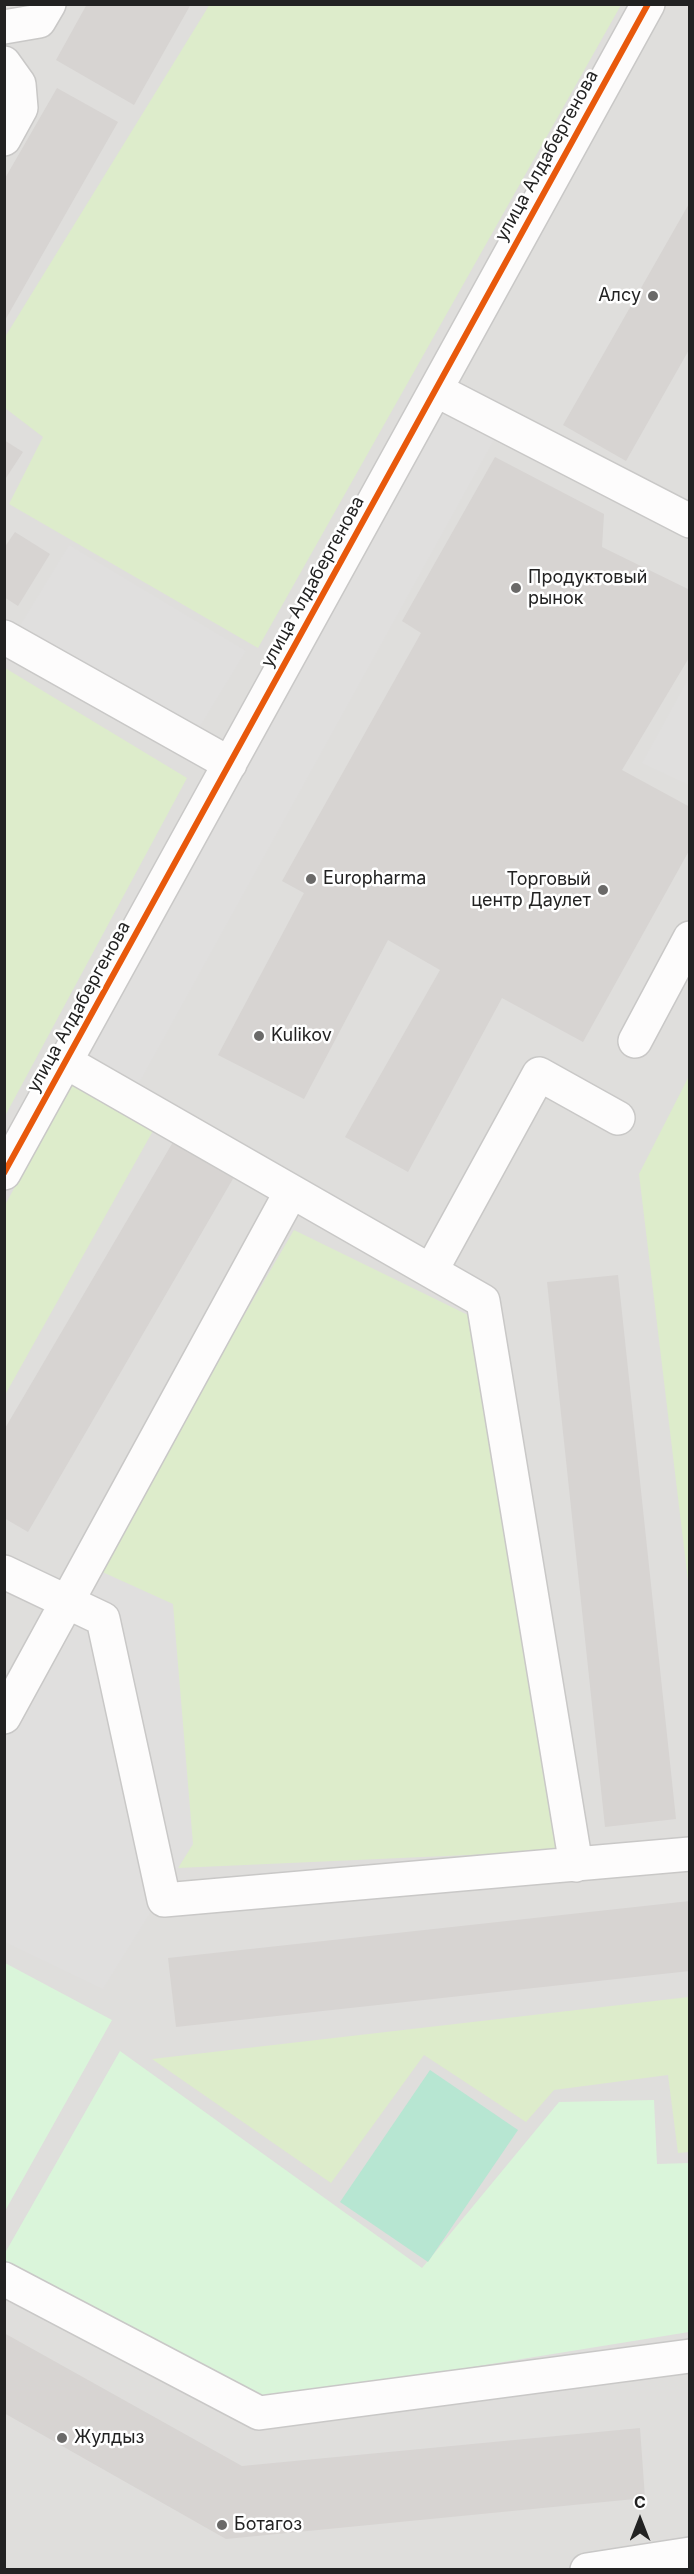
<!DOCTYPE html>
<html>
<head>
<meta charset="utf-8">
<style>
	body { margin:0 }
	#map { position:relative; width:694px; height:2574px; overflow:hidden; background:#f0eeeb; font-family:Inter,sans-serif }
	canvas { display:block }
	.frame { position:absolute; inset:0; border:6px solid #222; pointer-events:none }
	.north { position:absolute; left:610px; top:2490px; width:60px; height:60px; -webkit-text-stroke:4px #fff; paint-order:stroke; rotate:0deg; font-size:16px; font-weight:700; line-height:24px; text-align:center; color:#222 }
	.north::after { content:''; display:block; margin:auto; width:21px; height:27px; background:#222; clip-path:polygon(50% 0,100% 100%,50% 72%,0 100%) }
</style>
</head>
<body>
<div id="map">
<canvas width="694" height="2574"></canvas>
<div class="frame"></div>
<div class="north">С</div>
</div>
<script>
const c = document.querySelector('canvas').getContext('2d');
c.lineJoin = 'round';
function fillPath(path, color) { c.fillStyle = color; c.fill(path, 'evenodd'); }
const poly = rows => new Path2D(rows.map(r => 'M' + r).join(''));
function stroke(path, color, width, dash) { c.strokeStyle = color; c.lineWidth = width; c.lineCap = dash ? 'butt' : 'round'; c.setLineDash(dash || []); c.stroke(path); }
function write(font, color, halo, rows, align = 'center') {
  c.font = font + ' Inter,sans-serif'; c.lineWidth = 5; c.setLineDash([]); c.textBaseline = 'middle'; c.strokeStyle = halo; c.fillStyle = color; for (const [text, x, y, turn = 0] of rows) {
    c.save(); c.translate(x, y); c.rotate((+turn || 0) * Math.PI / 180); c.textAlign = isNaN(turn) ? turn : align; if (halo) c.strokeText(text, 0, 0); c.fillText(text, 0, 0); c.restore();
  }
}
const residential = poly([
	[5,5,689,5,689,2569,5,2570]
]);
const grass = poly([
	[210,4,621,5,258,648,9,504,43,437,5,408,5,337],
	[5,668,187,778,5,1116],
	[79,1070,154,1129,5,1395,5,1205],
	[689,1076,689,1589,639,1174],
	[294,1230,470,1316,557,1851,178,1868,132,1631,89,1580],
	[689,1997,689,2152,678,2153,668,2075,554,2090,526,2122,424,2055,331,2183,152,2059]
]);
const park = poly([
	[5,1963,112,2020,5,2211],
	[120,2051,422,2268,559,2102,654,2100,657,2164,689,2163,689,2332,256,2402,5,2270,5,2253]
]);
const pitch = poly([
	[430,2070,518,2130,428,2262,340,2202]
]);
const parking = poly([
	[440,408,494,440,138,1085,86,1052],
	[69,545,246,651,196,733,19,627],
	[689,677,689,785,642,763],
	[87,1565,173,1604,193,1844,103,1989,5,1942,5,1717]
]);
const building = poly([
	[87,4,191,4,134,105,56,60],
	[57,88,118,122,4,322,4,180],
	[690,202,690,348,626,461,563,425],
	[4,440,23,452,4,481],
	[495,457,604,514,602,547,690,590,690,656,622,770,690,807,690,849,583,1042,502,998,408,1172,345,1137,440,970,388,940,304,1099,218,1055,304,893,282,881,421,633,402,621],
	[15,532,50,554,18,606,4,597,4,548],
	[173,1142,234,1177,28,1532,4,1518,4,1430],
	[618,1275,676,1819,605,1827,547,1282],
	[690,1901,690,1971,176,2027,168,1958],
	[4,2333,242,2466,640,2428,645,2498,226,2539,4,2413]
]);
const minor = poly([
	[4,27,39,21,49,4],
	[4,63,19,84,21,108,4,139],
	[436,390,690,521],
	[4,637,230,764],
	[635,1041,690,938],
	[66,1062,483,1301,576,1865],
	[4,1173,648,4],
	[431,1271,539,1074,618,1118],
	[4,1572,103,1619,164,1900,690,1854],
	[4,1717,291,1192],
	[4,2279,259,2413,690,2356],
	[587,2570,690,2554]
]);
const cycleway = poly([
	[4,1173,648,4]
]);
const markers = [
	[653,296,6,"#6a6968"],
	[516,588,6,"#6a6968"],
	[311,879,6,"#6a6968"],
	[603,890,6,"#6a6968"],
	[259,1036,6,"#6a6968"],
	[62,2438,6,"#6a6968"],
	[222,2525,6,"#6a6968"]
];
const streetNames = [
	["улица Алдабергенова",547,156,-61],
	["улица Алдабергенова",313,582,-61],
	["улица Алдабергенова",79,1007,-61]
];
const poiNames = [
	["Алсу",641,296,"right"],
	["Продуктовый",528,578],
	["рынок",528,599],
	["Europharma",323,879],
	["Торговый",591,880,"right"],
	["центр Даулет",591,901,"right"],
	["Kulikov",271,1036],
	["Жулдыз",74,2438],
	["Ботагоз",234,2525]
];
fillPath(residential, '#dfdedc');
fillPath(grass, '#ddeccb');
fillPath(park, '#daf5da');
fillPath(pitch, '#b7e6d2');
fillPath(parking, '#e0dfde');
fillPath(building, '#d7d4d2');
stroke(minor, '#c9c8c7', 36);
stroke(minor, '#fdfcfc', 33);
stroke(cycleway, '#e8590c', 6);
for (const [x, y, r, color] of markers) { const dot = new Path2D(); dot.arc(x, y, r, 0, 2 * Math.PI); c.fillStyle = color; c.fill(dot); stroke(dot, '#fff', 2); }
write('18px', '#222', '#fff', streetNames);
write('18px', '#222', '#fff', poiNames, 'left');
</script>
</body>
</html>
